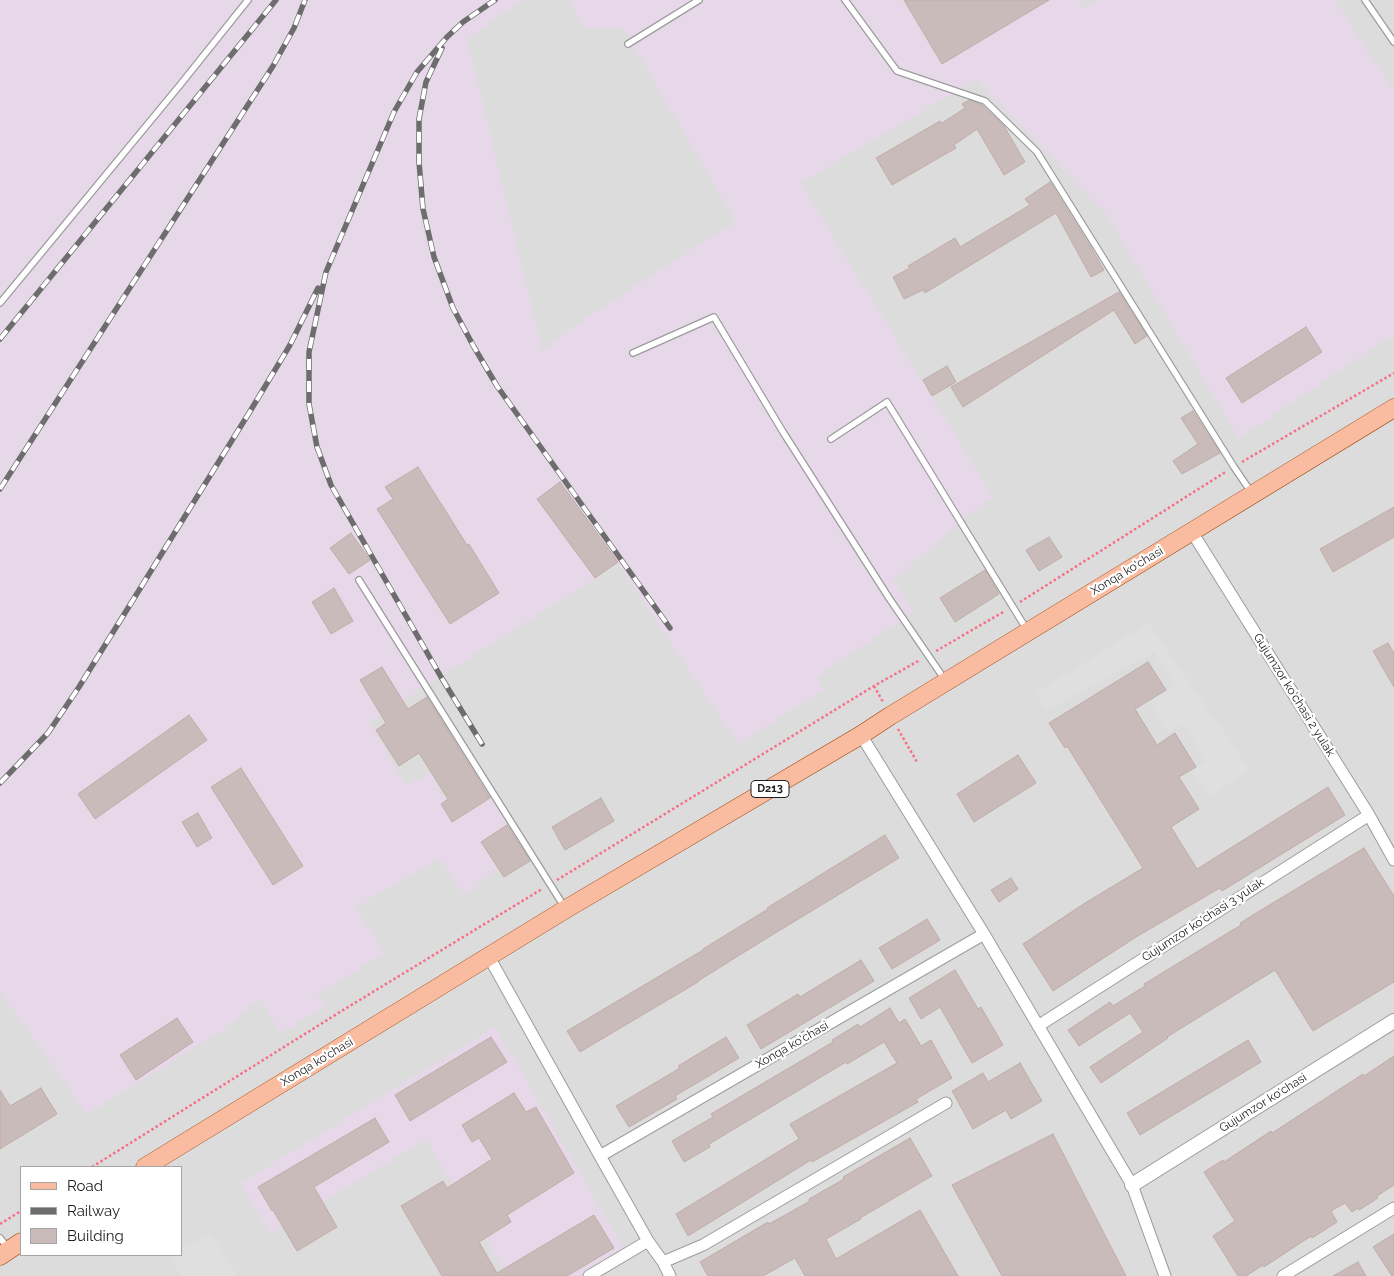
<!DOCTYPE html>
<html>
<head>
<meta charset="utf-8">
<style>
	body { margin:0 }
	#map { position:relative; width:1394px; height:1276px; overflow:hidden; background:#f0eae6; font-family:Raleway,sans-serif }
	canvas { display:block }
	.legend { position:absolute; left:20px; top:1166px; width:162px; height:90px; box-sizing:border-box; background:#fff; border:1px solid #a5a5a5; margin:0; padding:6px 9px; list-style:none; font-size:15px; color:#1f1f1f }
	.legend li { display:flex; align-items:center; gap:10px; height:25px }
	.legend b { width:25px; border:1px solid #a5a5a5 }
</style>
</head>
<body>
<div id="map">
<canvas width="1394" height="1276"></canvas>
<ul class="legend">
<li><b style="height:6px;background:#fabca1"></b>Road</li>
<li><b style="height:6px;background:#6d6d6d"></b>Railway</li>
<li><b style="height:14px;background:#c8bbb9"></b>Building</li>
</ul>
</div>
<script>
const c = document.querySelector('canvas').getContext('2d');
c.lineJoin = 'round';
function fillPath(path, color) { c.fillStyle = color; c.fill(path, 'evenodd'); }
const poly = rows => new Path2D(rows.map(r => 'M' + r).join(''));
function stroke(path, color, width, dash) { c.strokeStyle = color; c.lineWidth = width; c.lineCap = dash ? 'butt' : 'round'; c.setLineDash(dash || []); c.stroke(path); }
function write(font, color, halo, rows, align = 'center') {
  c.font = font + ' Raleway,sans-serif'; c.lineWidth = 4.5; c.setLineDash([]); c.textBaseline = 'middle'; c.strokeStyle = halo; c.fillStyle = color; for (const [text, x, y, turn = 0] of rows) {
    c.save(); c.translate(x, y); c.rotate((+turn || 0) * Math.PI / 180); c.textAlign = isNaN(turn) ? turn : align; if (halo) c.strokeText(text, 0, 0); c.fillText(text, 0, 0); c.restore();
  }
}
const residential = poly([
	[0,0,1394,0,1394,1276,0,1276],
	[21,1167,181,1167,181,1255,21,1255]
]);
const industrial = poly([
	[0,0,523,0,467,39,542,351,573,327,686,253,736,222,624,29,586,29,568,0,1078,0,1084,9,1100,0,1335,0,1369,54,1394,89,1394,334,1239,438,1106,214,977,79,800,183,993,497,966,516,893,581,914,612,832,666,816,678,823,690,738,744,617,562,595,578,369,722,406,786,430,773,443,798,478,776,507,825,482,842,497,867,465,896,440,858,356,907,384,953,317,995,324,1007,281,1033,260,999,223,1030,87,1114,0,991],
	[495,1027,624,1249,578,1276,508,1276,426,1139,270,1234,241,1183]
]);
const parking = poly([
	[1148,623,1250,770,1209,797,1192,771,1206,762,1183,724,1168,733,1150,701,1175,686,1154,652,1046,711,1036,693],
	[211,1233,238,1276,181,1276,170,1257,173,1255,181,1255,181,1250]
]);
const building = poly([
	[904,0,1049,0,942,64,904,0],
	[969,100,982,105,1004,126,1025,162,1004,175,977,129,954,145,956,148,892,185,876,158,940,121,942,123,965,108,962,104,969,100],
	[1050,182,1090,246,1104,270,1091,277,1056,213,925,293,923,290,904,299,893,277,910,268,908,266,955,238,960,247,1030,205,1025,199,1050,182],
	[1119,292,1147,336,1135,344,1114,310,963,407,951,387,1119,292],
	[1306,327,1322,352,1242,403,1226,378,1306,327],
	[947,366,956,382,932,396,923,380,947,366],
	[1193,411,1220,453,1182,474,1173,461,1198,444,1181,418,1193,411],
	[418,467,467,545,469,544,499,593,450,624,377,509,393,499,385,487,418,467],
	[560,482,618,562,595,578,537,499,560,482],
	[1394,507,1394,537,1333,572,1320,549,1394,507],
	[351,533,370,560,349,574,330,548,351,533],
	[1049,537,1062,557,1039,571,1026,550,1049,537],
	[985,570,999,594,955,622,940,598,985,570],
	[334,588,353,621,331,634,312,602,334,588],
	[1388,643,1394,653,1394,687,1373,651,1388,643],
	[1148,662,1166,690,1135,709,1157,745,1175,733,1196,767,1179,777,1199,809,1171,827,1197,869,1328,787,1345,815,1222,891,1220,888,1136,937,1053,991,1023,944,1085,903,1143,868,1067,746,1065,748,1049,723,1148,662],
	[382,667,408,709,427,697,490,798,452,822,441,804,448,799,419,753,399,766,376,730,386,723,360,680,382,667],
	[189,715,207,740,95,819,78,794,189,715],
	[1018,755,1036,783,974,822,957,794,1018,755],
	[241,768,303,866,273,885,211,787,241,768],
	[601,798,614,821,565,850,552,827,601,798],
	[198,813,212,838,197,847,182,822,198,813],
	[507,825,530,861,504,877,481,842,507,825],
	[885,835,899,858,767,938,698,981,698,982,580,1052,567,1031,703,950,703,949,768,909,767,908,885,835],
	[1364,848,1394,896,1394,982,1313,1031,1275,970,1167,1037,1168,1038,1101,1083,1090,1067,1143,1032,1130,1013,1079,1046,1068,1030,1110,1002,1113,1006,1145,986,1144,984,1241,925,1240,923,1266,907,1364,848],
	[1011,878,1018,889,999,902,991,890,1011,878],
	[927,919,940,940,892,969,879,948,927,919],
	[861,960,874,981,761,1049,747,1025,798,994,800,997,861,960],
	[955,970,978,1009,981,1007,1003,1045,972,1063,940,1007,921,1019,909,998,955,970],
	[890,1008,899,1023,905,1019,921,1046,931,1040,952,1078,916,1099,918,1102,812,1162,811,1160,688,1236,676,1214,799,1139,790,1124,897,1063,884,1042,847,1064,846,1062,709,1144,710,1147,684,1162,672,1141,713,1117,711,1114,833,1042,832,1040,858,1024,860,1027,890,1008],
	[177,1018,193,1042,136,1080,120,1055,177,1018],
	[491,1037,507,1062,410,1121,395,1095,491,1037],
	[726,1037,739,1058,675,1096,677,1099,629,1127,616,1106,680,1068,678,1066,726,1037],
	[1248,1040,1261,1062,1140,1135,1127,1113,1248,1040],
	[1394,1056,1394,1185,1377,1196,1378,1198,1359,1210,1358,1208,1352,1212,1345,1203,1331,1211,1337,1222,1312,1238,1311,1236,1264,1267,1263,1265,1246,1276,1238,1276,1213,1236,1235,1221,1204,1172,1223,1160,1224,1162,1271,1131,1272,1133,1363,1074,1364,1076,1394,1056],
	[1020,1063,1042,1101,1011,1119,1006,1110,973,1129,952,1091,983,1073,988,1082,1020,1063],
	[41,1088,57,1114,0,1149,0,1090,10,1106,41,1088],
	[514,1093,526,1112,536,1107,574,1173,507,1215,511,1222,479,1242,497,1273,594,1215,614,1248,567,1276,442,1276,401,1206,443,1181,447,1188,492,1159,479,1138,472,1142,462,1125,514,1093],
	[375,1118,389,1142,314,1187,337,1227,297,1251,273,1210,272,1211,258,1187,375,1118],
	[1053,1134,1126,1276,1002,1276,952,1185,1053,1134],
	[910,1138,932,1176,860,1218,861,1219,826,1239,836,1259,920,1210,958,1276,805,1276,795,1258,763,1276,708,1276,700,1262,768,1222,769,1224,810,1201,809,1199,844,1179,843,1177,910,1138],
	[1394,1234,1394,1276,1392,1276,1373,1247,1394,1234],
	[1358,1262,1366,1276,1333,1276,1358,1262]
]);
const path = poly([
	[1242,462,1394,373],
	[1020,602,1227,471],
	[936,651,1005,611],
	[874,686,883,702],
	[898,729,917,762],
	[557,880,874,686,920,660],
	[92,1167,340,1012,542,889],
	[0,1224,21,1211]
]);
const service = poly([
	[845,0,897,71,985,101,1037,152,1234,467,1251,492],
	[1365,0,1394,42],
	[628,44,699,0],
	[0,303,180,85,248,0],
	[633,353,714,317,783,432,889,598,945,680],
	[831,439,887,402,1027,630],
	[359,580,565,908],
	[0,1238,8,1248]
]);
const minor = poly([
	[1192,532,1369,815,1394,860],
	[861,735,984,934,1132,1185,1165,1276],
	[489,957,600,1156,648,1241,663,1262,670,1276],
	[1038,1026,1369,815],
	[600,1156,984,934],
	[663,1262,703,1245,946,1103],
	[589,1276,648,1241],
	[1283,1276,1394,1208]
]);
const tertiary = poly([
	[1132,1185,1394,1021]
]);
const primary = poly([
	[145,1167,566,909,861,735,890,716,1394,408],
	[0,1256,21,1242]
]);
const rail = poly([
	[442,48,426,82,419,119,419,162,423,209,434,257,453,308,474,347,497,386,670,628],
	[0,339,276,0],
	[0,489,273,66,294,28,305,0],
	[482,744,441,677,331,485,317,447,309,404,309,352,326,272,394,112,417,72,447,37,463,22,495,0],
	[0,783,48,733,79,687,249,413,290,345,318,288]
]);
const shields = [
	[770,789,38]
];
const shieldNames = [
	["D213",770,789]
];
const streetNames = [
	["Xonqa ko'chasi",1127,571,-31],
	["Gujumzor ko'chasi 2 yulak",1294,695,58],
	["Gujumzor ko'chasi 3 yulak",1203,920,-33],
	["Xonqa ko'chasi",792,1045,-30],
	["Xonqa ko'chasi",317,1062,-31],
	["Gujumzor ko'chasi",1263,1103,-32]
];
fillPath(residential, '#dddcdd');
fillPath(industrial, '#e7d8e9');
fillPath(parking, '#dfdfdf');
fillPath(building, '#c8bbb9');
stroke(building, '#c1ada8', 1);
stroke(service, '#9c9c9c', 8);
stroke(minor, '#9c9c9c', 13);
stroke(tertiary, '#9c9c9c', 16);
stroke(primary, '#983f03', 19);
stroke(path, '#f76f86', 2.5, [2.5, 2.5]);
stroke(service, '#fff', 5.5);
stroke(minor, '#fff', 11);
stroke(tertiary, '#fff', 14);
stroke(primary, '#fabca1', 18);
stroke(rail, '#6d6d6d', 5.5);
stroke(rail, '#fff', 4, [11]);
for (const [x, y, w] of shields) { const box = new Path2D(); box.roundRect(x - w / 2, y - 8.5, w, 17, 4); c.fillStyle = '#fff'; c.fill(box); stroke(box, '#1f1f1f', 1); }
write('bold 11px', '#1f1f1f', null, shieldNames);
write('12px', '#1f1f1f', '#fff', streetNames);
</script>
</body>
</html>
